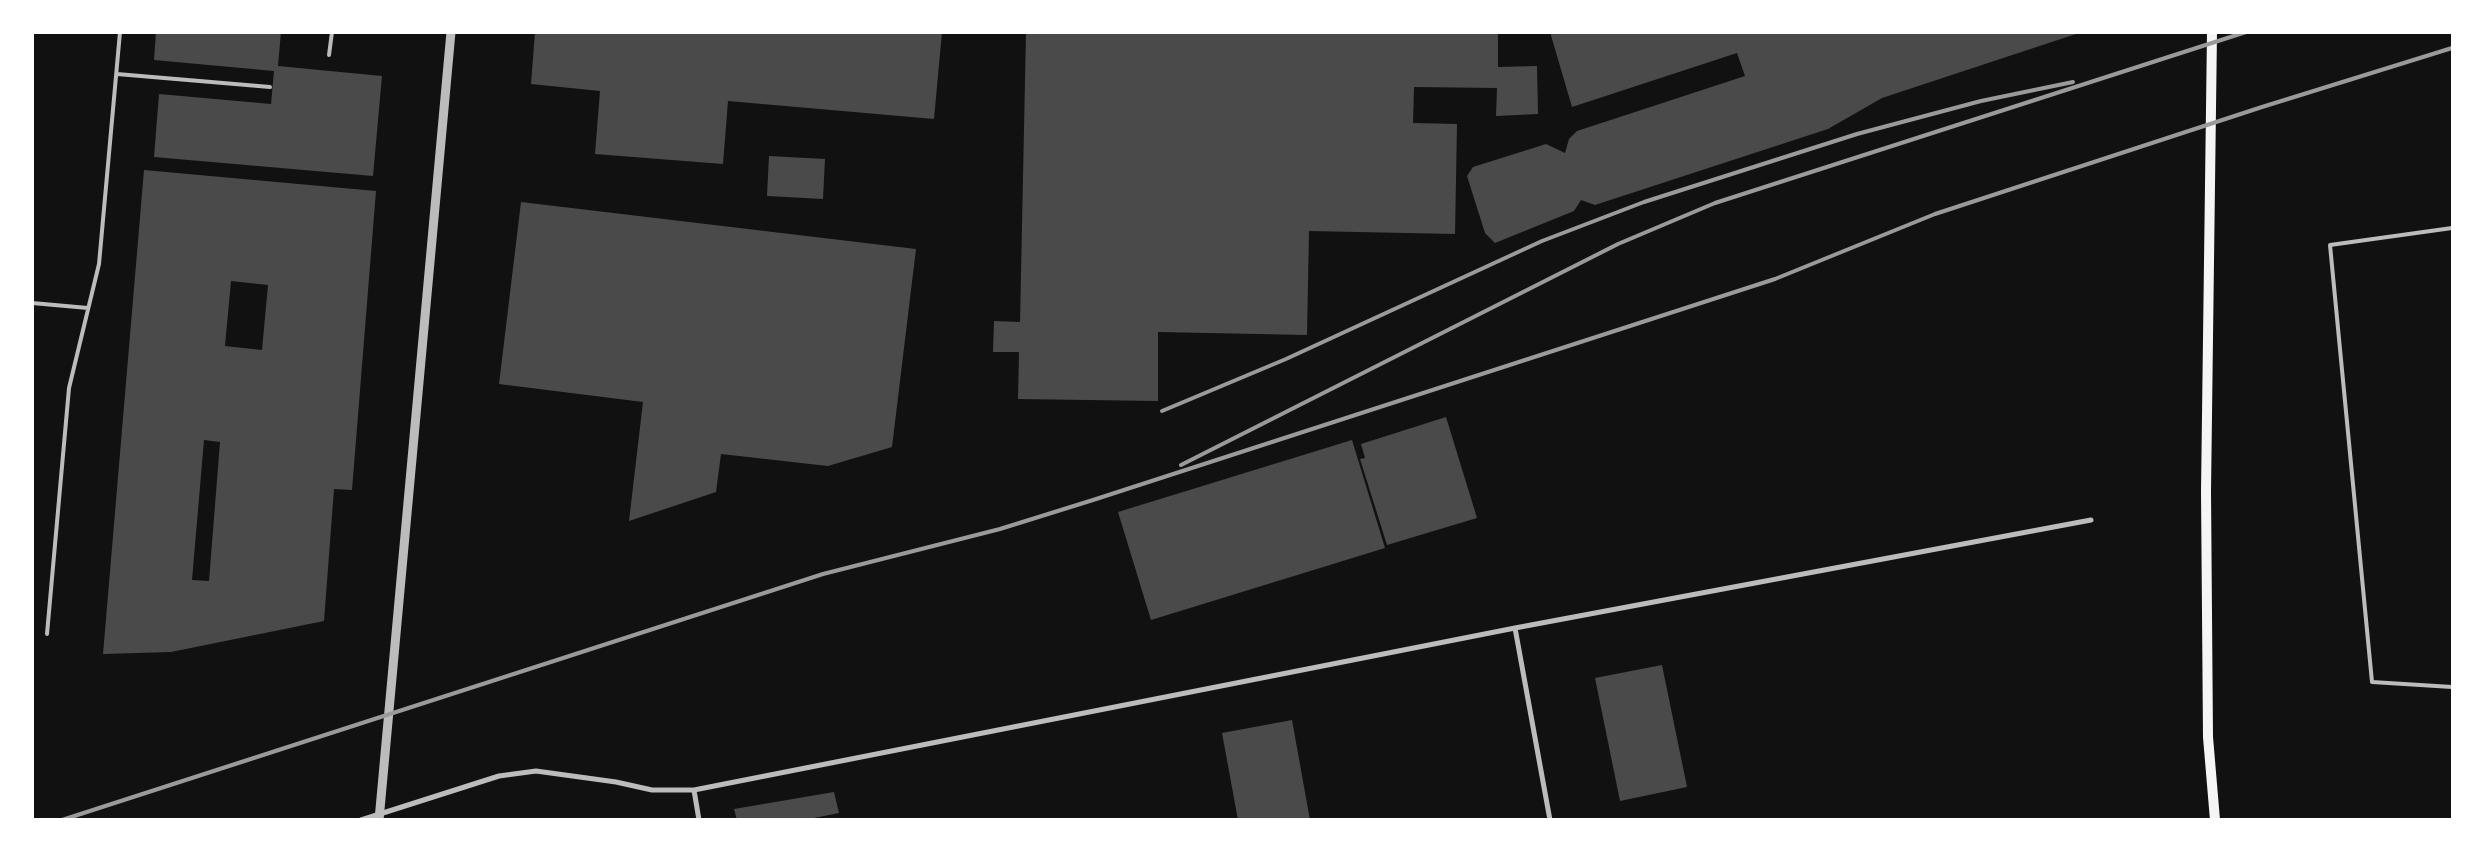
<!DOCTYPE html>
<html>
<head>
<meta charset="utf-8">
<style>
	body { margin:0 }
	#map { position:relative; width:2485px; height:852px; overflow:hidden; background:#111; font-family:"Exo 2",sans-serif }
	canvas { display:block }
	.frame { position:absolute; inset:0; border:34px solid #fff; pointer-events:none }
</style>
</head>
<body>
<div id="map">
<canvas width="2485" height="852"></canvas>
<div class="frame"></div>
</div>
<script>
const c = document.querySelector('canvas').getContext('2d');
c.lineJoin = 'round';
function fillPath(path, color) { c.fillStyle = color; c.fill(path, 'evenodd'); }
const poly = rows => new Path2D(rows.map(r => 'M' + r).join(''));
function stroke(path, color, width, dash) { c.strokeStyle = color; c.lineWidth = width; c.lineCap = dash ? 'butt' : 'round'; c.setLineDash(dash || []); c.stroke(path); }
const building = poly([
	[156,32,281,32,278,66,382,76,373,176,154,157,159,94,271,104,274,71,154,60],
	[535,32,942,32,934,119,728,101,723,164,595,154,600,91,531,84],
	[1026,32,1498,32,1498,67,1537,66,1538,114,1496,116,1497,88,1414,87,1413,123,1457,124,1455,234,1309,231,1307,335,1158,332,1158,401,1018,399,1019,352,993,352,994,321,1020,322],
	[1550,32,2079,32,2079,33,1882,98,1828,129,1595,205,1581,200,1574,211,1495,243,1485,233,1467,176,1473,167,1546,144,1565,153,1569,139,1577,131,1745,76,1737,53,1572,107],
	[769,156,825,159,823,199,767,196],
	[144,170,376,191,352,490,334,489,324,621,171,652,103,654],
	[231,281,268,285,262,350,225,346],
	[204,440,220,442,209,581,192,580],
	[521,202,916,249,892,447,828,466,721,454,716,492,629,521,643,402,499,384],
	[1446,417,1477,518,1387,545,1360,459,1365,458,1361,444],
	[1352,440,1385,548,1151,620,1118,512],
	[1662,665,1687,787,1620,801,1595,678],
	[1292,720,1310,820,1238,820,1222,733],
	[834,792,839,813,804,820,737,820,734,809]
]);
const service = poly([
	[329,55,332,32],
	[117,74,270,87],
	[2452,228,2330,245,2372,682,2452,687],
	[32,303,88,308],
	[47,634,69,388,99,264,120,32]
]);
const minor = poly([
	[1515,628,1550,820],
	[694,790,699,820],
	[361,820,499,776,536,771,616,782,652,790,694,790,1515,628,2091,520]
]);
const tertiary = poly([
	[379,820,451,32]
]);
const secondary = poly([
	[2212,32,2206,491,2208,737,2215,820]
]);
const rail = poly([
	[1162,411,1286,359,1542,241,1644,202,1857,134,1981,101,2073,82],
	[1181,465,1618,244,1715,203,2246,32],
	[62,820,823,574,1000,529,1093,500,1775,279,1935,214,2262,107,2452,48]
]);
fillPath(building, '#4a4a4a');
stroke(service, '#bcbcbc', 4);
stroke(minor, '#bcbcbc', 5);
stroke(tertiary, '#bcbcbc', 9);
stroke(secondary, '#f5f5f5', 10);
stroke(rail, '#9a9a9a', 4);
</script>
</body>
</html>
